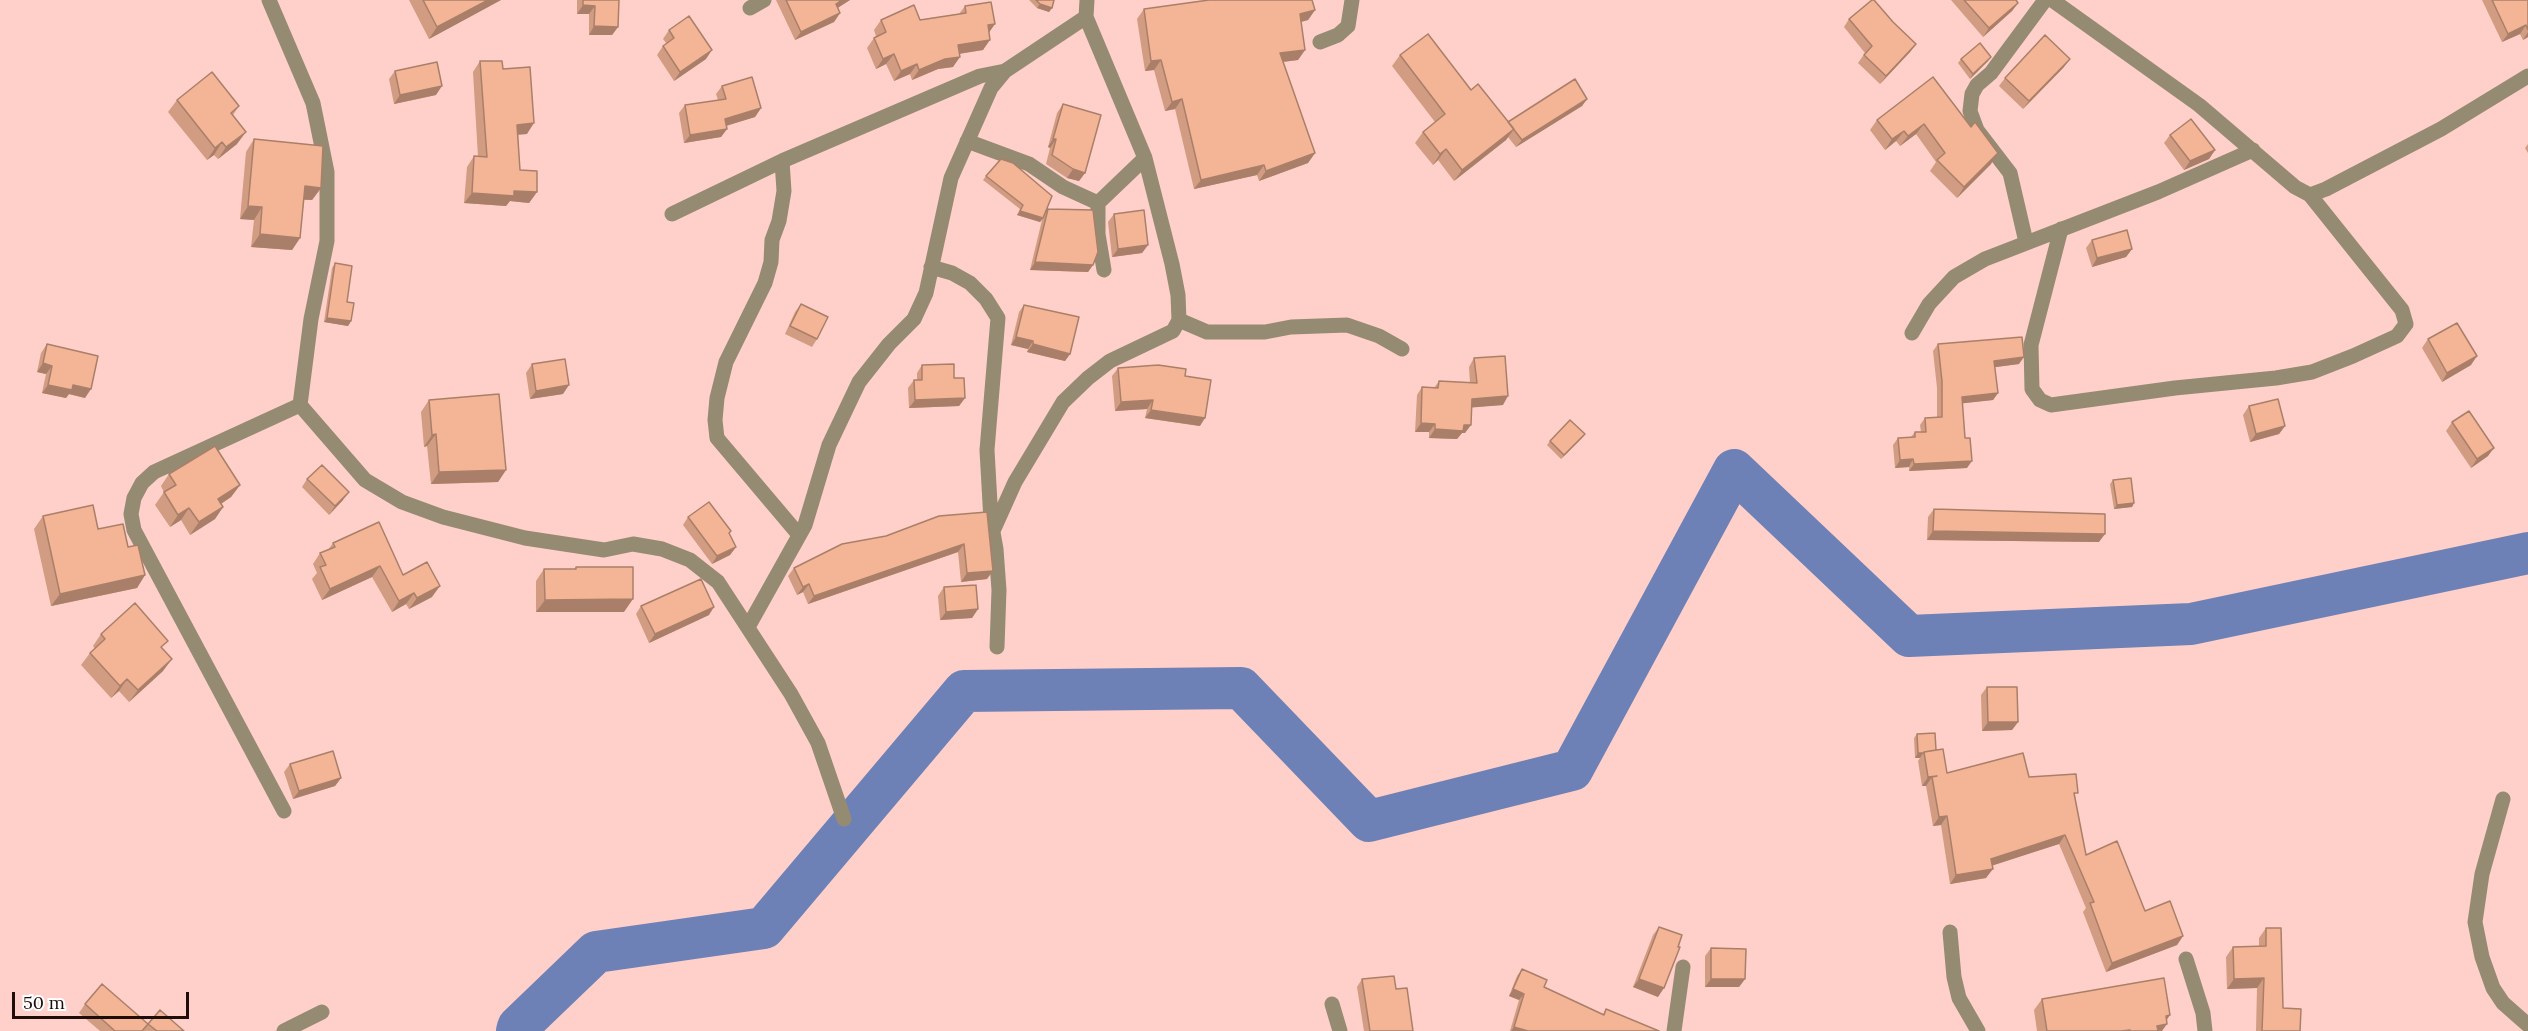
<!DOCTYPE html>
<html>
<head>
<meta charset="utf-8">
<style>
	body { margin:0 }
	#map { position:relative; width:2528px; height:1031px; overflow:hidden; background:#ffd0c9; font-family:Lora,serif }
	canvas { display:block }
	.scale { position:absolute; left:12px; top:992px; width:177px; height:27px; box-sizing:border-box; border:3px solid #200d0a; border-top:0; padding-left:8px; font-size:18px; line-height:21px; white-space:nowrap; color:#200d0a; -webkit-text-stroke:4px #fefefe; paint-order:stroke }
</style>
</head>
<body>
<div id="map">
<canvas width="2528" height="1031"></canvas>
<div class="scale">50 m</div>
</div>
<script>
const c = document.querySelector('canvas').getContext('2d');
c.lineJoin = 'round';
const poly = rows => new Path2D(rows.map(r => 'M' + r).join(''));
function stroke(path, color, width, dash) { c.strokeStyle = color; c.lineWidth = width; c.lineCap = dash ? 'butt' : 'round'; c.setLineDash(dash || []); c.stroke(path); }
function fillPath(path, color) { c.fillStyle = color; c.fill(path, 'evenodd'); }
const river = poly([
	[517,1031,518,1027,596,952,764,928,964,691,1241,688,1369,821,1572,770,1734,470,1909,636,2191,624,2528,553]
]);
const minor = poly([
	[269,0,313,103,327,172,327,241,311,319,300,405,365,480,402,502,443,517,525,538,604,550,633,544,662,549,690,560,718,582,791,694,818,743,844,819],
	[2052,0,2199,105,2295,187,2310,195,2326,189,2441,129,2528,76],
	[750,8,764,0],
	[1320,42,1338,35,1348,26,1352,0],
	[967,141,1029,164,1063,187,1098,203],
	[782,161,784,191,779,221,772,240,771,262,765,283,726,362,717,398,715,420,717,438,799,535],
	[672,214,782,161,980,76,1005,71],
	[2061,229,2031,345,2032,389,2040,400,2051,405,2175,388,2276,378,2312,372,2353,356,2397,336,2406,324,2402,310,2310,195],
	[2026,242,2010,173,1977,130,1970,111,1972,94,1977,85,1991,73,2045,0],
	[931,267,952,273,970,283,986,299,998,318,987,450,991,521,996,549,999,590,997,647],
	[1104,270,1098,234,1098,203,1145,158],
	[1179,320,1207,332,1265,332,1291,327,1347,325,1379,336,1402,349],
	[1912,333,1929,304,1954,277,1985,259,2158,192,2253,150],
	[993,531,1015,482,1063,402,1088,378,1110,361,1173,331,1179,320,1178,295,1172,264,1145,158,1086,17,1087,0],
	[748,627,805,525,829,445,859,382,889,344,914,319,926,293,951,178,991,88,1005,71,1086,17],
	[2503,799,2482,874,2475,922,2482,957,2493,988,2503,1003,2528,1025],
	[284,811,134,530,131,514,134,498,142,483,154,472,300,405],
	[1950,932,1954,977,1959,998,1978,1031],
	[2186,959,2203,1013,2205,1031],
	[1332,1004,1340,1031],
	[284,1031,322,1012],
	[1674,1031,1683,967]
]);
const wall = poly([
	[409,0,501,0,429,39],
	[577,0,619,0,618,27,612,35,589,35,589,14,577,14],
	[776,0,850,0,837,8,840,13,834,22,795,40],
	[1029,0,1054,0,1052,8,1049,12,1037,8],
	[1951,0,2016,0,2018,3,2012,11,1983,37],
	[2482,0,2528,0,2528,37,2523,40,2520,34,2502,42],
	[965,6,989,32,983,50,959,54,953,67,938,69,912,80,910,74,894,81,886,64,876,69,867,48,874,38,876,36,874,30,881,20,920,20,959,14],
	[1144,9,1315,10,1308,20,1301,22,1305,50,1298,60,1283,62,1315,153,1308,163,1259,181,1257,175,1194,189,1175,109,1165,111,1154,70,1145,71,1137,19],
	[1849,19,1893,22,1916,44,1910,52,1880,84,1858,63,1865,53,1844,27],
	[669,30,706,59,674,81,657,55,663,46,667,44,663,39],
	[1400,55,1471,90,1508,122,1587,99,1582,106,1516,147,1508,137,1506,140,1454,181,1438,160,1433,165,1415,143,1423,132,1435,122,1392,66],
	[1961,59,1988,61,1970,79,1958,63],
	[480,61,503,69,527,134,518,135,520,170,537,192,529,203,510,201,506,206,464,203,467,167,474,156,478,157,473,72],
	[2064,67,2023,109,1999,86,2005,78],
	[395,71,436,95,394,104,389,79],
	[1933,77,1991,164,1957,198,1930,171,1936,162,1916,134,1900,146,1896,141,1885,150,1870,130,1877,120],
	[722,86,761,108,755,117,726,126,727,129,721,137,684,143,679,113,685,105,718,100,716,94],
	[177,100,239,106,233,115,237,144,218,159,214,155,207,160,168,112],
	[1063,104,1085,173,1079,181,1067,178,1046,164,1050,148,1048,147,1057,113],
	[2170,135,2215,150,2209,159,2184,170,2164,143],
	[254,139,321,188,312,200,304,200,300,238,292,250,251,247,254,220,240,219,246,152],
	[2528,144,2528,153,2525,148],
	[986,176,1045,213,1048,209,1093,265,1088,272,1030,270,1042,220,1040,222,1017,215,1020,209,983,180],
	[1114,214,1148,245,1142,253,1112,257,1108,222],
	[2092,240,2132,249,2126,257,2092,267,2086,248],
	[335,263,347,302,351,321,348,326,324,322,332,268],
	[801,304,817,339,812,347,785,334,795,312],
	[1024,305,1070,354,1065,361,1027,352,1028,349,1011,345,1019,312],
	[2428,339,2471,365,2442,382,2422,348],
	[47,344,85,398,69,394,66,398,42,393,46,374,37,372,41,353],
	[1938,344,2019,364,1995,367,1998,393,1993,400,1962,403,1967,468,1909,471,1909,467,1895,468,1893,445,1898,438,1911,437,1915,432,1921,432,1920,425,1925,418,1937,417,1937,388,1933,351],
	[1474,358,1503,405,1472,407,1465,433,1462,433,1457,439,1429,438,1429,432,1415,432,1417,395,1422,387,1434,388,1439,381,1470,383,1469,367],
	[532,364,563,394,530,399,526,373],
	[922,365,954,378,965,398,959,406,909,408,908,388,914,380,917,380,917,373],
	[1118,368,1200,426,1145,418,1147,409,1115,411,1112,376],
	[429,400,506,470,498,482,431,484,427,446,424,447,421,412],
	[2249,406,2285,426,2279,434,2250,442,2243,415],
	[2452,422,2488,456,2471,468,2446,431],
	[1585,434,1561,459,1547,445,1550,441],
	[169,474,240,485,231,497,221,504,223,507,215,519,190,535,181,520,170,527,155,505,164,492,161,486],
	[307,479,343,500,329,515,302,487],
	[2113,480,2134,503,2132,507,2114,509,2110,484],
	[1934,509,2099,542,1927,540,1928,517],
	[987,512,987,579,961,582,958,552,808,604,803,592,797,595,788,576,794,568,886,536],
	[43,516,98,529,128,547,145,575,137,588,51,606,34,529],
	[688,517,729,534,736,547,730,555,712,564,683,525],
	[333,543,403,575,432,597,409,609,406,604,392,612,372,577,322,600,312,579,317,573,313,564,320,553,328,550],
	[576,567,624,612,536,612,536,581,544,569,574,569],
	[944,587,978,609,972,618,940,620,938,596],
	[641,606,709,615,649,643,636,614],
	[101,634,163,649,163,671,129,702,119,691,111,698,81,665,90,653,95,649,93,646],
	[1987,687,2018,722,2012,730,1982,731,1981,695],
	[1917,734,1936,750,1947,773,2029,777,2075,797,2086,855,2145,911,2183,936,2177,945,2106,972,2083,912,2086,908,2059,844,1992,865,1986,878,1950,884,1941,825,1933,826,1926,786,1922,786,1918,761,1920,758,1915,758,1914,738],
	[290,764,341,778,335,786,293,799,284,772],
	[1659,927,1658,997,1633,987,1653,935],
	[2266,928,2283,1008,2300,1031,2256,1031,2257,988,2227,989,2226,957,2233,947,2259,946,2259,938],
	[1711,948,1745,979,1739,987,1705,987,1705,956],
	[1522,969,1544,987,1603,1014,1606,1009,1659,1031,1510,1031,1519,1000,1509,996,1517,976],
	[1362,979,1396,989,1413,1031,1364,1031,1357,987],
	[2042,999,2166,1021,2162,1031,2037,1031,2034,1010],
	[85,1004,148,1024,184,1031,100,1031,79,1013]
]);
const shadedWall = poly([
	[488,0,501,0,429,39,437,27],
	[842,0,850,0,830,13,836,4],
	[2018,3,2012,11,1983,37,1989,28],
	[1040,4,1052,8,1049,12,1037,8],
	[583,5,595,6,589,14,577,14],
	[1315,10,1308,20,1293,24,1300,14],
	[840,13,834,22,795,40,801,32],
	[995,24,988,34,988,25],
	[2526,25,2520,34,2502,42,2508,34],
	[594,26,618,27,612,35,589,35],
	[2528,32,2528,37,2523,40],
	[990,40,983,50,951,55,958,45],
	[1916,44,1910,52,1880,84,1886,76],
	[712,50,706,59,674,81,680,72],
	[1305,50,1298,60,1273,63,1280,53],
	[894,54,886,64,876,69,883,59],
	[960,57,953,67,938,69,912,80,919,70,945,59],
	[1991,57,1988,61,1970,79,1973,74],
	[2070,59,2064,67,2023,109,2029,101],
	[1161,60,1154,70,1145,71,1151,61],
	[917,64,910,74,894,81,901,71],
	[442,86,436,95,394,104,400,95],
	[1182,99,1175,109,1165,111,1172,102],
	[1587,99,1582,106,1516,147,1522,140],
	[761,108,755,117,719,128,725,119],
	[534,123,527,134,509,135,517,125],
	[1924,124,1916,134,1900,146,1908,136],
	[727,129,721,137,684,143,690,135],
	[1514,129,1506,140,1454,181,1462,170],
	[1904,131,1896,141,1885,150,1892,139],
	[246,132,237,144,218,159,226,147],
	[1053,139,1056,139,1050,148,1048,147],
	[222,142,214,155,207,160,215,148],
	[1446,149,1438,160,1433,165,1440,154],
	[2215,150,2209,159,2184,170,2190,161],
	[1315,153,1308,163,1259,181,1266,171],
	[1998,153,1991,164,1957,198,1964,187],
	[1264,165,1257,175,1194,189,1201,180],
	[1073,169,1085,173,1079,181,1067,178],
	[305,186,321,188,312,200,296,199],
	[514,191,537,192,529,203,510,201,506,206,464,203,472,193],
	[248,206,262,207,254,220,240,219],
	[1020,211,1043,218,1040,222,1017,215],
	[260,234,300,238,292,250,251,247],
	[1148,245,1142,253,1112,257,1118,249],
	[2132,249,2126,257,2092,267,2097,258],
	[1035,262,1093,265,1088,272,1030,270],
	[327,318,351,321,348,326,324,322],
	[1016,337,1033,341,1028,349,1011,345],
	[1033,344,1070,354,1065,361,1027,352],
	[2477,356,2471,365,2442,382,2447,373],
	[2024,357,2019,364,1989,368,1994,361],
	[43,363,52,366,46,374,37,372],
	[48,385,73,385,91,389,85,398,69,394,66,398,42,393],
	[569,385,563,394,530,399,536,391],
	[1998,393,1993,400,1957,404,1962,397],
	[1508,396,1503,405,1466,408,1472,399],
	[965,398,959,406,909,408,915,400],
	[1153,400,1147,409,1115,411,1121,402],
	[1151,410,1205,418,1200,426,1145,418],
	[1421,423,1435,424,1429,432,1415,432],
	[1464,425,1471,425,1465,433,1462,433,1457,439,1429,438,1435,429],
	[2285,426,2279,434,2250,442,2256,434],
	[436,434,427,446,424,447,432,435],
	[1585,434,1582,438,1561,459,1564,455],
	[2494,448,2488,456,2471,468,2477,459],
	[1913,459,1909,467,1895,468,1900,460],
	[1972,461,1967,468,1909,471,1914,464],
	[506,470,498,482,431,484,439,472],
	[240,485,231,497,210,511,218,499],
	[349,492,343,500,329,515,335,506],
	[2134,503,2132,507,2114,509,2117,505],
	[223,507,215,519,190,535,199,522],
	[189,508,181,520,170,527,178,515],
	[1933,531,2105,534,2099,542,1927,540],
	[964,544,958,552,808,604,814,596],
	[736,547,730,555,712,564,717,556],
	[380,566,372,577,322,600,330,589],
	[993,571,987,579,961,582,967,573],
	[145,575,137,588,51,606,60,594],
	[809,584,803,592,797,595,803,587],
	[440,586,432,597,409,609,417,598],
	[414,593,406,604,392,612,399,601],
	[633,599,624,612,536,612,545,600],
	[714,607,709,615,649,643,655,634],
	[978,609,972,618,940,620,946,612],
	[172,659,163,671,129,702,138,690],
	[127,679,119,691,111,698,120,686],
	[1988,722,2018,722,2012,730,1982,731],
	[1918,753,1923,753,1920,758,1915,758],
	[1937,776,1932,777,1926,786,1922,786,1928,777],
	[341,778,335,786,293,799,299,791],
	[1947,816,1941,825,1933,826,1939,817],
	[2065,835,2059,844,1985,868,1991,859],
	[1993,869,1986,878,1950,884,1956,875],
	[2183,936,2177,945,2106,972,2112,963],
	[2264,978,2257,988,2227,989,2234,979],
	[1639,979,1664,988,1658,997,1633,987],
	[1711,979,1745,979,1739,987,1705,987],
	[1513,989,1524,994,1519,1000,1509,996],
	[2170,1015,2164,1024,2167,1024,2162,1031,2153,1031,2166,1016],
	[1514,1027,1528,1031,1511,1031]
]);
const building = poly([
	[423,0,488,0,437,27,423,0],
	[583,0,619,0,618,27,594,26,595,6,583,5,583,0],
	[786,0,842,0,836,4,840,13,801,32,786,0],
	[1036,0,1054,0,1052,8,1040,4,1036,0],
	[1209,0,1312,0,1315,10,1300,14,1305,50,1280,53,1315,153,1266,171,1264,165,1201,180,1182,99,1172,102,1161,60,1151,61,1144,9,1209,0],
	[1872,0,1874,0,1893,22,1916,44,1886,76,1864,55,1872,46,1849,19,1872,0],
	[1964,0,2016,0,2018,3,1989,28,1964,0],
	[2492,0,2528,0,2528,30,2526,25,2508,34,2492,0],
	[991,2,995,24,988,25,990,40,958,45,960,57,945,59,919,70,917,64,901,71,894,54,883,59,874,38,886,32,881,20,914,5,920,20,966,13,965,6,991,2],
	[689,16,712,50,680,72,663,46,674,38,669,30,689,16],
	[1428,34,1471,90,1478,84,1514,129,1462,170,1446,149,1440,154,1423,132,1445,114,1400,55,1428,34],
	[2045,35,2070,59,2029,101,2005,78,2045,35],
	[1980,43,1991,57,1973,74,1961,59,1980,43],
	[480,61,502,61,503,69,530,67,534,123,517,125,520,170,537,171,537,192,514,191,514,196,472,193,474,156,487,157,480,61],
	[437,62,442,86,400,95,395,71,437,62],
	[212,72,239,106,231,113,246,132,226,147,222,142,215,148,177,100,212,72],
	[752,77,761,108,725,119,727,129,690,135,685,105,726,99,722,86,752,77],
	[1933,77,1971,127,1975,122,1998,153,1964,187,1937,160,1945,153,1924,124,1908,136,1904,131,1892,139,1877,120,1933,77],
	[1575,79,1587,99,1522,140,1508,122,1575,79],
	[1063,104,1101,115,1085,173,1073,169,1052,155,1056,139,1053,139,1063,104],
	[2191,119,2215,150,2190,161,2170,135,2191,119],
	[254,139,323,146,321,188,305,186,300,238,260,234,262,207,248,206,254,139],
	[1001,159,1013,163,1052,196,1043,218,1020,211,1023,205,986,176,1001,159],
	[1048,209,1093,210,1098,252,1093,265,1035,262,1048,209],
	[1144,210,1148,245,1118,249,1114,214,1144,210],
	[2127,230,2132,249,2097,258,2092,240,2127,230],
	[335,263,352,266,347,302,354,303,351,321,327,318,335,263],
	[801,304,828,317,817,339,790,326,801,304],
	[1024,305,1079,317,1070,354,1033,344,1033,341,1016,337,1024,305],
	[2457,323,2477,356,2447,373,2428,339,2457,323],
	[2022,337,2024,357,1994,361,1998,393,1962,397,1965,438,1970,438,1972,461,1914,464,1913,459,1900,460,1898,438,1915,437,1915,432,1926,432,1925,418,1942,417,1942,381,1938,344,2022,337],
	[47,344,98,356,91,389,73,385,72,390,48,385,52,366,43,363,47,344],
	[1505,356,1508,396,1472,399,1471,425,1464,425,1463,431,1435,429,1435,424,1421,423,1422,387,1438,388,1439,381,1477,383,1474,358,1505,356],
	[565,359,569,385,536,391,532,364,565,359],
	[954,364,954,378,964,378,965,398,915,400,914,380,922,380,922,365,954,364],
	[1158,365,1186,369,1185,376,1211,380,1205,418,1151,410,1153,400,1121,402,1118,368,1158,365],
	[499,394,506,470,439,472,436,434,432,435,429,400,499,394],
	[2278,399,2285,426,2256,434,2249,406,2278,399],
	[2469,411,2494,448,2477,459,2452,422,2469,411],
	[1570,420,1585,434,1564,455,1550,441,1570,420],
	[215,446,240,485,218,499,223,507,199,522,189,508,178,515,164,492,176,485,169,474,215,446],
	[322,465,349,492,335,506,307,479,322,465],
	[2131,478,2134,503,2117,505,2113,480,2131,478],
	[709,502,731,531,729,533,736,547,717,556,688,517,709,502],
	[93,505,98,529,123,524,128,547,138,545,145,575,60,594,43,516,93,505],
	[1934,509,2105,514,2105,534,1933,531,1934,509],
	[987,512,993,571,967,573,964,544,814,596,809,584,803,587,794,568,842,544,886,536,939,516,987,512],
	[379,522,403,575,427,562,440,586,417,598,414,593,399,601,380,566,330,589,320,567,326,565,320,553,335,547,333,543,379,522],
	[576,567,633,567,633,599,545,600,544,569,576,569,576,567],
	[701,579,714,607,655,634,641,606,701,579],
	[976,585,978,609,946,612,944,587,976,585],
	[135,603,168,641,161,647,172,659,138,690,127,679,120,686,90,653,105,639,101,634,135,603],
	[1987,687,2017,687,2018,722,1988,722,1987,687],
	[1935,733,1936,750,1924,752,1923,753,1918,753,1917,734,1935,733],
	[1943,749,1947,773,2023,753,2029,777,2076,774,2078,793,2074,793,2086,855,2117,841,2145,911,2170,901,2183,936,2112,963,2090,903,2094,902,2065,835,1991,859,1993,869,1956,875,1947,816,1939,817,1932,777,1937,776,1928,777,1924,752,1943,749],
	[333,751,341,778,299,791,290,764,333,751],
	[1659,927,1682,935,1678,947,1680,947,1664,988,1639,979,1659,927],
	[2266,928,2281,928,2283,1008,2301,1009,2300,1031,2262,1031,2264,978,2234,979,2233,947,2266,946,2266,928],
	[1711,948,1746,949,1745,979,1711,979,1711,948],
	[1522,969,1547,980,1544,987,1604,1015,1606,1009,1659,1031,1528,1031,1514,1027,1524,994,1513,989,1522,969],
	[1394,976,1396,989,1407,988,1413,1031,1370,1031,1362,979,1394,976],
	[2164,978,2170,1015,2166,1016,2167,1024,2157,1026,2158,1031,2131,1031,2130,1030,2121,1031,2047,1031,2042,999,2164,978],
	[102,984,148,1024,142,1031,115,1031,85,1004,102,984],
	[160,1010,184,1031,157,1031,148,1024,160,1010]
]);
stroke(river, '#6d81b6', 42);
stroke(minor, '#958b72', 15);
fillPath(wall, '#d19c81');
fillPath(shadedWall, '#aa7f69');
fillPath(building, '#f3b596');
stroke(building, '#aa7f69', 1.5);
</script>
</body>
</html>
